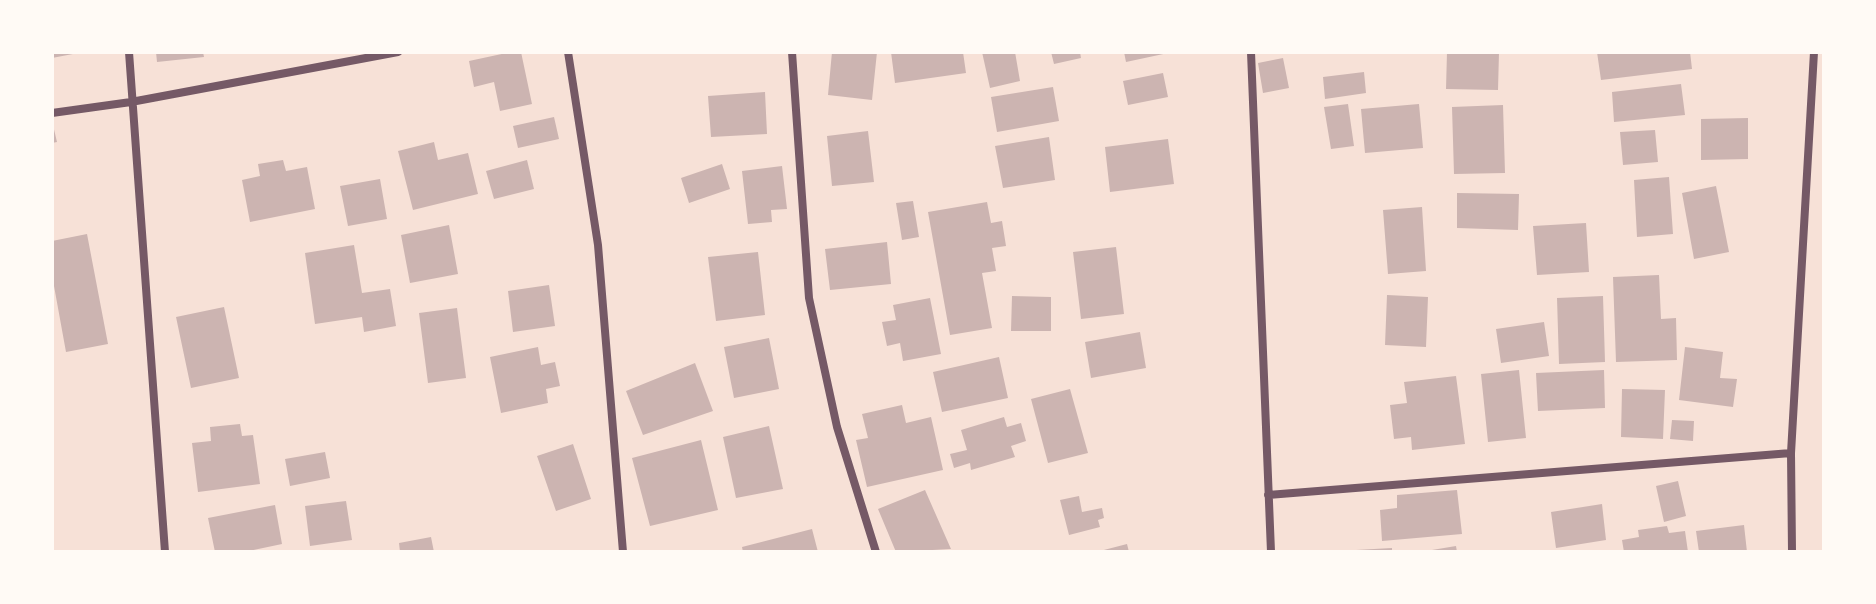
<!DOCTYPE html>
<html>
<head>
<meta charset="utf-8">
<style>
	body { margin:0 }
	#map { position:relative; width:1876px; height:604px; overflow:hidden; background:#f7e1d7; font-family:"Public Sans",sans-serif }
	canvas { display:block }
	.frame { position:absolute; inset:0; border:54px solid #fffaf5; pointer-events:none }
</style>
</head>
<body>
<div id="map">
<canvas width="1876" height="604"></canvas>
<div class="frame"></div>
</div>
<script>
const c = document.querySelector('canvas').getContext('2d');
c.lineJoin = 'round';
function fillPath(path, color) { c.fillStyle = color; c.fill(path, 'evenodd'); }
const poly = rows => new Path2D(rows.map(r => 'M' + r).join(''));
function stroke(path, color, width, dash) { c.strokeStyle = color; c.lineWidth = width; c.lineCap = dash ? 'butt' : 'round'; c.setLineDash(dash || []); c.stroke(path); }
const building = poly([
	[52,52,77,52,78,53,52,58],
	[156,52,203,52,204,57,157,62],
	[511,52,521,52,532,104,500,111,494,82,474,87,469,61],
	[832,52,877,52,872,100,828,95],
	[891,52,963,52,966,73,895,83],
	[982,52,1015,52,1020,81,990,88],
	[1051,52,1080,52,1081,58,1054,64],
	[1124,52,1167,52,1168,53,1126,62],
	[1447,52,1499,52,1498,90,1446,89],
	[1597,52,1690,52,1692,69,1601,80],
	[1283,58,1289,88,1263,93,1258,63],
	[1364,72,1366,93,1325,99,1323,77],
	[1163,73,1168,97,1128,105,1123,81],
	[1681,84,1685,115,1614,122,1612,92],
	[1053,87,1059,121,997,132,991,97],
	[765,92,767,134,711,137,708,96],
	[1348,104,1354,146,1331,149,1324,107],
	[1419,104,1423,148,1365,153,1361,109],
	[1503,105,1505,173,1454,174,1452,107],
	[554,117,559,139,518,148,513,126],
	[1748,118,1748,159,1701,160,1701,119],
	[52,121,57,142,52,143],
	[1655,130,1658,162,1623,165,1620,132],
	[868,131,874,182,832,186,827,136],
	[1049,137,1055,180,1003,188,995,146],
	[1168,139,1174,184,1110,192,1105,147],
	[434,142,438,160,468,153,478,194,413,210,398,151],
	[283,160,286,171,307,167,315,209,250,222,242,180,260,176,258,164],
	[527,160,534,189,494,199,486,171],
	[722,164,730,189,689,203,681,178],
	[782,166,787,209,771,210,772,222,748,224,742,171],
	[1669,177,1673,234,1637,237,1634,180],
	[380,179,387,219,348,226,340,186],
	[1716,186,1729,252,1694,259,1682,193],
	[1457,193,1519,194,1518,230,1457,228],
	[913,201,919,237,902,240,896,203],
	[987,202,991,223,1002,221,1006,246,992,248,996,271,982,273,992,328,950,335,928,212],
	[1422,207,1426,271,1388,274,1383,210],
	[1586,223,1589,272,1537,275,1533,226],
	[449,225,458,274,410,283,401,235],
	[87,234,108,344,66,352,52,275,52,241],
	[887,242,891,284,830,290,825,249],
	[354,245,362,293,390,289,396,326,364,332,362,317,315,324,305,253],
	[1116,247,1124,314,1081,319,1073,252],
	[758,252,765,315,716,321,708,257],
	[1659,275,1661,319,1676,318,1677,360,1616,362,1613,277],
	[549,285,555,326,513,332,508,291],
	[1387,295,1428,297,1426,347,1385,345],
	[1012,296,1051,297,1051,331,1011,331],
	[1603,296,1605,362,1559,364,1557,298],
	[930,298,941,354,903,361,900,343,887,346,882,322,896,320,893,305],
	[224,307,239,378,191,388,176,317],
	[457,308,466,378,428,383,419,313],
	[1544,322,1549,356,1501,363,1496,329],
	[1140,332,1146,368,1091,378,1085,342],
	[769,338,779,389,734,398,724,347],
	[538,347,541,365,555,362,560,386,546,389,548,403,501,413,490,357],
	[1685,347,1723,352,1720,378,1737,379,1733,407,1679,400],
	[999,357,1008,398,942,412,933,372],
	[695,363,713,411,643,435,626,391],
	[1519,370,1526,438,1488,442,1481,374],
	[1604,370,1605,408,1538,411,1536,373],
	[1456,376,1465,444,1412,450,1411,437,1394,439,1390,405,1407,403,1404,382],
	[1070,389,1088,453,1048,463,1031,399],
	[1622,389,1665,390,1663,439,1621,437],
	[902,405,906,423,931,417,943,470,867,487,856,440,868,438,862,414],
	[1004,417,1007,427,1021,423,1026,441,1011,446,1015,457,971,470,970,463,954,468,950,454,967,450,961,430],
	[1672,420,1694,421,1693,441,1670,439],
	[240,424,242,436,253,435,260,484,198,492,192,443,211,441,210,427],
	[769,426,783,489,736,498,723,437],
	[701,440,718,510,650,526,632,458],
	[573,444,591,499,556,511,537,456],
	[325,452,330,478,290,486,285,459],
	[1678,481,1686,516,1664,522,1656,486],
	[925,490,951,549,896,552,878,509],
	[1457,490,1462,534,1382,541,1380,510,1397,508,1397,495],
	[1079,496,1082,512,1102,508,1104,518,1098,520,1100,527,1069,535,1060,500],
	[346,501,352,540,310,546,305,506],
	[1602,504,1606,540,1556,548,1551,512],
	[275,505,282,544,244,552,215,552,208,518],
	[1744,525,1747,552,1699,552,1696,531],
	[1667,526,1669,533,1685,531,1688,552,1624,552,1622,540,1639,537,1638,530],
	[812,529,818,552,743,552,742,547],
	[431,537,434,552,400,552,399,543],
	[1127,544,1129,552,1100,552,1100,551],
	[1456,546,1457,552,1432,552,1432,550],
	[1392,548,1392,552,1356,552,1356,550]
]);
const minor = poly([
	[129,52,165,552],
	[568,52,598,245,623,552],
	[792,52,809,298,837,427,876,552],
	[1251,52,1271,552],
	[52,113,131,102,398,52],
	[1268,495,1791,453],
	[1792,552,1791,453,1814,52]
]);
fillPath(building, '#ccb4b1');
stroke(minor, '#755966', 8);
</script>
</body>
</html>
